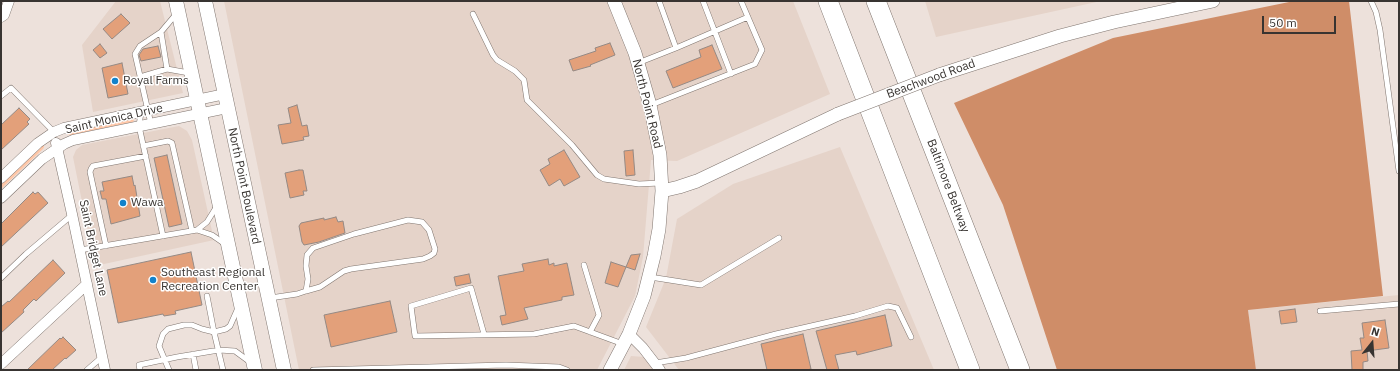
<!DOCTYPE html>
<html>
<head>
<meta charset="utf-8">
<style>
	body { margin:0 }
	#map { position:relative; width:1400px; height:371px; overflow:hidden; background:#ede1db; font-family:"IBM Plex Sans",sans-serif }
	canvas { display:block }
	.frame { position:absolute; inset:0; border:2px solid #383431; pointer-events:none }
	.north { position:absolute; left:1352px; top:323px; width:40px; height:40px; -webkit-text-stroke:3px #fff; paint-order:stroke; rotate:17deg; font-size:11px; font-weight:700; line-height:16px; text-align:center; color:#383431 }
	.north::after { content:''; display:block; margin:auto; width:14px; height:18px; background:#383431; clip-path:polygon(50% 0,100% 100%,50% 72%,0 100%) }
	.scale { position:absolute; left:1262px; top:16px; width:74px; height:18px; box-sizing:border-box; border:2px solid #383431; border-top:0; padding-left:5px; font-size:12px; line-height:14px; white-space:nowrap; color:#383431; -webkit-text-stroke:3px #fff; paint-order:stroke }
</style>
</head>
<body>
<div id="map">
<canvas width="1400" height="371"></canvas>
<div class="frame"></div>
<div class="north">N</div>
<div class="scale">50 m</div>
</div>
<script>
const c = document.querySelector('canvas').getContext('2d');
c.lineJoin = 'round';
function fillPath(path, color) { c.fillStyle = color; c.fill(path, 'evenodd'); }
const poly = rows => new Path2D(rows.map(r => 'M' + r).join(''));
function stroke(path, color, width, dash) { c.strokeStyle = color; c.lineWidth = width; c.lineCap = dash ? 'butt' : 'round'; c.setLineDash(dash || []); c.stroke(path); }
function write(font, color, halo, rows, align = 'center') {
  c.font = font + ' "IBM Plex Sans",sans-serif'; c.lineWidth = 3; c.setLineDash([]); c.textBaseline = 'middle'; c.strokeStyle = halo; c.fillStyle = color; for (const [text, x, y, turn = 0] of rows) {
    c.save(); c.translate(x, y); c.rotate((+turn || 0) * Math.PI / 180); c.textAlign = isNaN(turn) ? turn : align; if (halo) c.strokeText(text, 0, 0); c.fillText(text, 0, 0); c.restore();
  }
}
const built = poly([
	[116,1,160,1,183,93,93,112,82,45],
	[224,1,793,1,830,94,677,161,651,160,643,257,635,296,597,370,299,370],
	[925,1,1101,1,936,37],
	[179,126,187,131,192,140,214,240,95,266,73,157,76,150,82,145],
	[840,147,934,370,679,370,646,327,666,278,677,219,733,184],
	[1399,295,1399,370,1256,370,1248,310],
	[631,356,644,357,653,370,624,370]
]);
const green = poly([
	[132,116,135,118,133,122,72,135,68,135,67,133,68,131],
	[44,145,44,147,43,149,1,189,1,182,40,146]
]);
const forest = poly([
	[1294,1,1349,1,1383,296,1248,310,1256,370,1057,370,1003,205,954,103,1113,38]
]);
const building = poly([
	[121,14,130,23,112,39,103,29,121,14],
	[610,43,615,55,590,65,591,66,573,71,569,60,596,51,595,48,610,43],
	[100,44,107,53,100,58,93,50,100,44],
	[712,45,722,69,673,88,666,71,701,57,699,50,712,45],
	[158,46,161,57,141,61,139,55,143,49,158,46],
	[122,63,128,94,108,98,102,68,122,63],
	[297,105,302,126,307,125,309,136,303,137,304,140,282,144,278,125,291,123,288,108,297,105],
	[19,108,30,119,27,122,29,124,1,150,1,125,19,108],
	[564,150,580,177,564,186,560,179,549,186,540,170,550,164,548,159,564,150],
	[633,150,635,175,626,176,624,151,633,150],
	[167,155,182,224,169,227,154,158,167,155],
	[299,170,303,170,307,191,303,191,304,195,290,198,285,173,299,170],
	[132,176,134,186,135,185,140,216,111,224,106,199,102,199,100,191,104,191,102,182,132,176],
	[33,192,35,194,38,192,48,203,1,247,1,224,33,192],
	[336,217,338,222,343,221,345,233,319,242,304,245,302,242,299,226,301,223,324,218,324,220,336,217],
	[191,252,202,305,175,311,176,314,164,316,163,314,118,323,107,270,191,252],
	[640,254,635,270,626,267,631,255,640,254],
	[548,259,549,265,554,263,554,266,567,263,574,295,562,297,562,300,524,308,528,319,502,325,500,316,506,315,498,276,524,271,522,264,548,259],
	[53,260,65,273,36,301,34,299,23,310,24,312,1,333,1,307,8,301,9,302,53,260],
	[611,262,626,267,618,287,605,283,611,262],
	[469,274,471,283,456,286,454,277,469,274],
	[390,301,397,332,331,347,324,315,390,301],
	[1295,309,1297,322,1281,324,1279,311,1295,309],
	[885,315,892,346,857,355,856,351,835,355,839,370,827,370,816,331,885,315],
	[1385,320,1389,348,1367,351,1368,361,1363,362,1363,370,1352,370,1351,351,1362,350,1360,338,1364,338,1362,323,1385,320],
	[803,334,811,369,806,370,767,370,761,344,803,334],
	[63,337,76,350,66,359,65,358,52,370,27,370,60,338,61,339,63,337]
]);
const service = poly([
	[659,1,676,48,748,17],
	[703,1,731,74],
	[1371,1,1376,12,1380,30,1399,171],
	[177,13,161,32,167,69,189,73],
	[473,14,493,55,497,60,515,71,524,80,527,100,572,145,597,175,604,179,639,184,660,183],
	[638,63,676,48],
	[140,77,167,69],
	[1,96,11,88,54,132],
	[651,105,755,64,762,50,741,1],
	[141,112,139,126,163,236],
	[151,124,135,54,140,46,161,32],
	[143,146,168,141,172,143,192,231],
	[197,230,212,235,225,244],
	[106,246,90,172,91,169,93,166,146,156],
	[80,250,197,230,207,222,217,206],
	[584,265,599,315,590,332],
	[650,277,701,285,779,238],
	[1,278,26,254,72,215],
	[207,296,214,332,223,370],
	[270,298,297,294,306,291,320,287,344,271,351,269,423,259,430,256,434,253,435,249,429,230,422,222,408,220,354,234,313,248,307,255,306,266,308,279,306,291],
	[1320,311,1399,304],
	[484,334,471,288,411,306,415,336,534,334,574,326,623,344],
	[193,354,196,370],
	[655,363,686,358,776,334,855,316,888,306,897,308,911,337],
	[87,370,102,357],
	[140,370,139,365,177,357,219,350,235,351,250,362],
	[169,370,159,346,163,334,168,329,184,325,192,325,202,329,214,332,226,329,230,326,238,308],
	[313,370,506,365,559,367,567,370]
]);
const minor = poly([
	[1,17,4,15,9,1],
	[56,143,72,214,105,370],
	[1,178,38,143,54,132,64,128,225,94],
	[1,198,42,159,64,144,73,140,227,108],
	[629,334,643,348,660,370],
	[1,364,87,284]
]);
const tertiary = poly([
	[939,75,1060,36,1114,22,1213,1],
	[662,191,679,187,697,181,838,114],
	[610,370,629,334,644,296,654,256,659,229,662,191,660,155,650,105,635,53,614,1]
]);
const secondary = poly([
	[176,1,255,370],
	[205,1,284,370]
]);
const motorway = poly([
	[828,1,970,370],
	[876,1,1020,370]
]);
const tertiaryBridge = poly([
	[838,114,939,75]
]);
const markers = [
	[115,81,4,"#1382cb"],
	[123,203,4,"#1382cb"],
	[153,280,4,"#1382cb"]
];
const streetNames = [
	["Beachwood Road",931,79,-20],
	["North Point Road",647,104,76],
	["Saint Monica Drive",114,119,-13],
	["North Point Boulevard",244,186,78],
	["Baltimore Beltway",948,186,69],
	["Saint Bridget Lane",93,248,78]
];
const poiNames = [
	["Royal Farms",123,81],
	["Wawa",131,203],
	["Southeast Regional",161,273],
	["Recreation Center",161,287]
];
fillPath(built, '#e5d3c9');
fillPath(green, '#fec7a8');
fillPath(forest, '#cf8d68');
fillPath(building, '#e3a07a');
stroke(building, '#958a85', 1);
stroke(service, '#807670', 6);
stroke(minor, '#807670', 11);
stroke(tertiary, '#807670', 14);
stroke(secondary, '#807670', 15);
stroke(motorway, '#807670', 20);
stroke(service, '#fff', 5);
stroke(minor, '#fff', 10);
stroke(tertiary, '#fff', 13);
stroke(secondary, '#fff', 14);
stroke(motorway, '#fff', 19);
stroke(tertiaryBridge, '#807670', 14, []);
stroke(tertiaryBridge, '#fff', 13);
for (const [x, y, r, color] of markers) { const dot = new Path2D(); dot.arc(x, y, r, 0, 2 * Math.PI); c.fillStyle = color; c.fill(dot); stroke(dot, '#fff', 1.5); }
write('12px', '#383431', '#fff', streetNames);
write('12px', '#383431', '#fff', poiNames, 'left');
</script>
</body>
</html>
